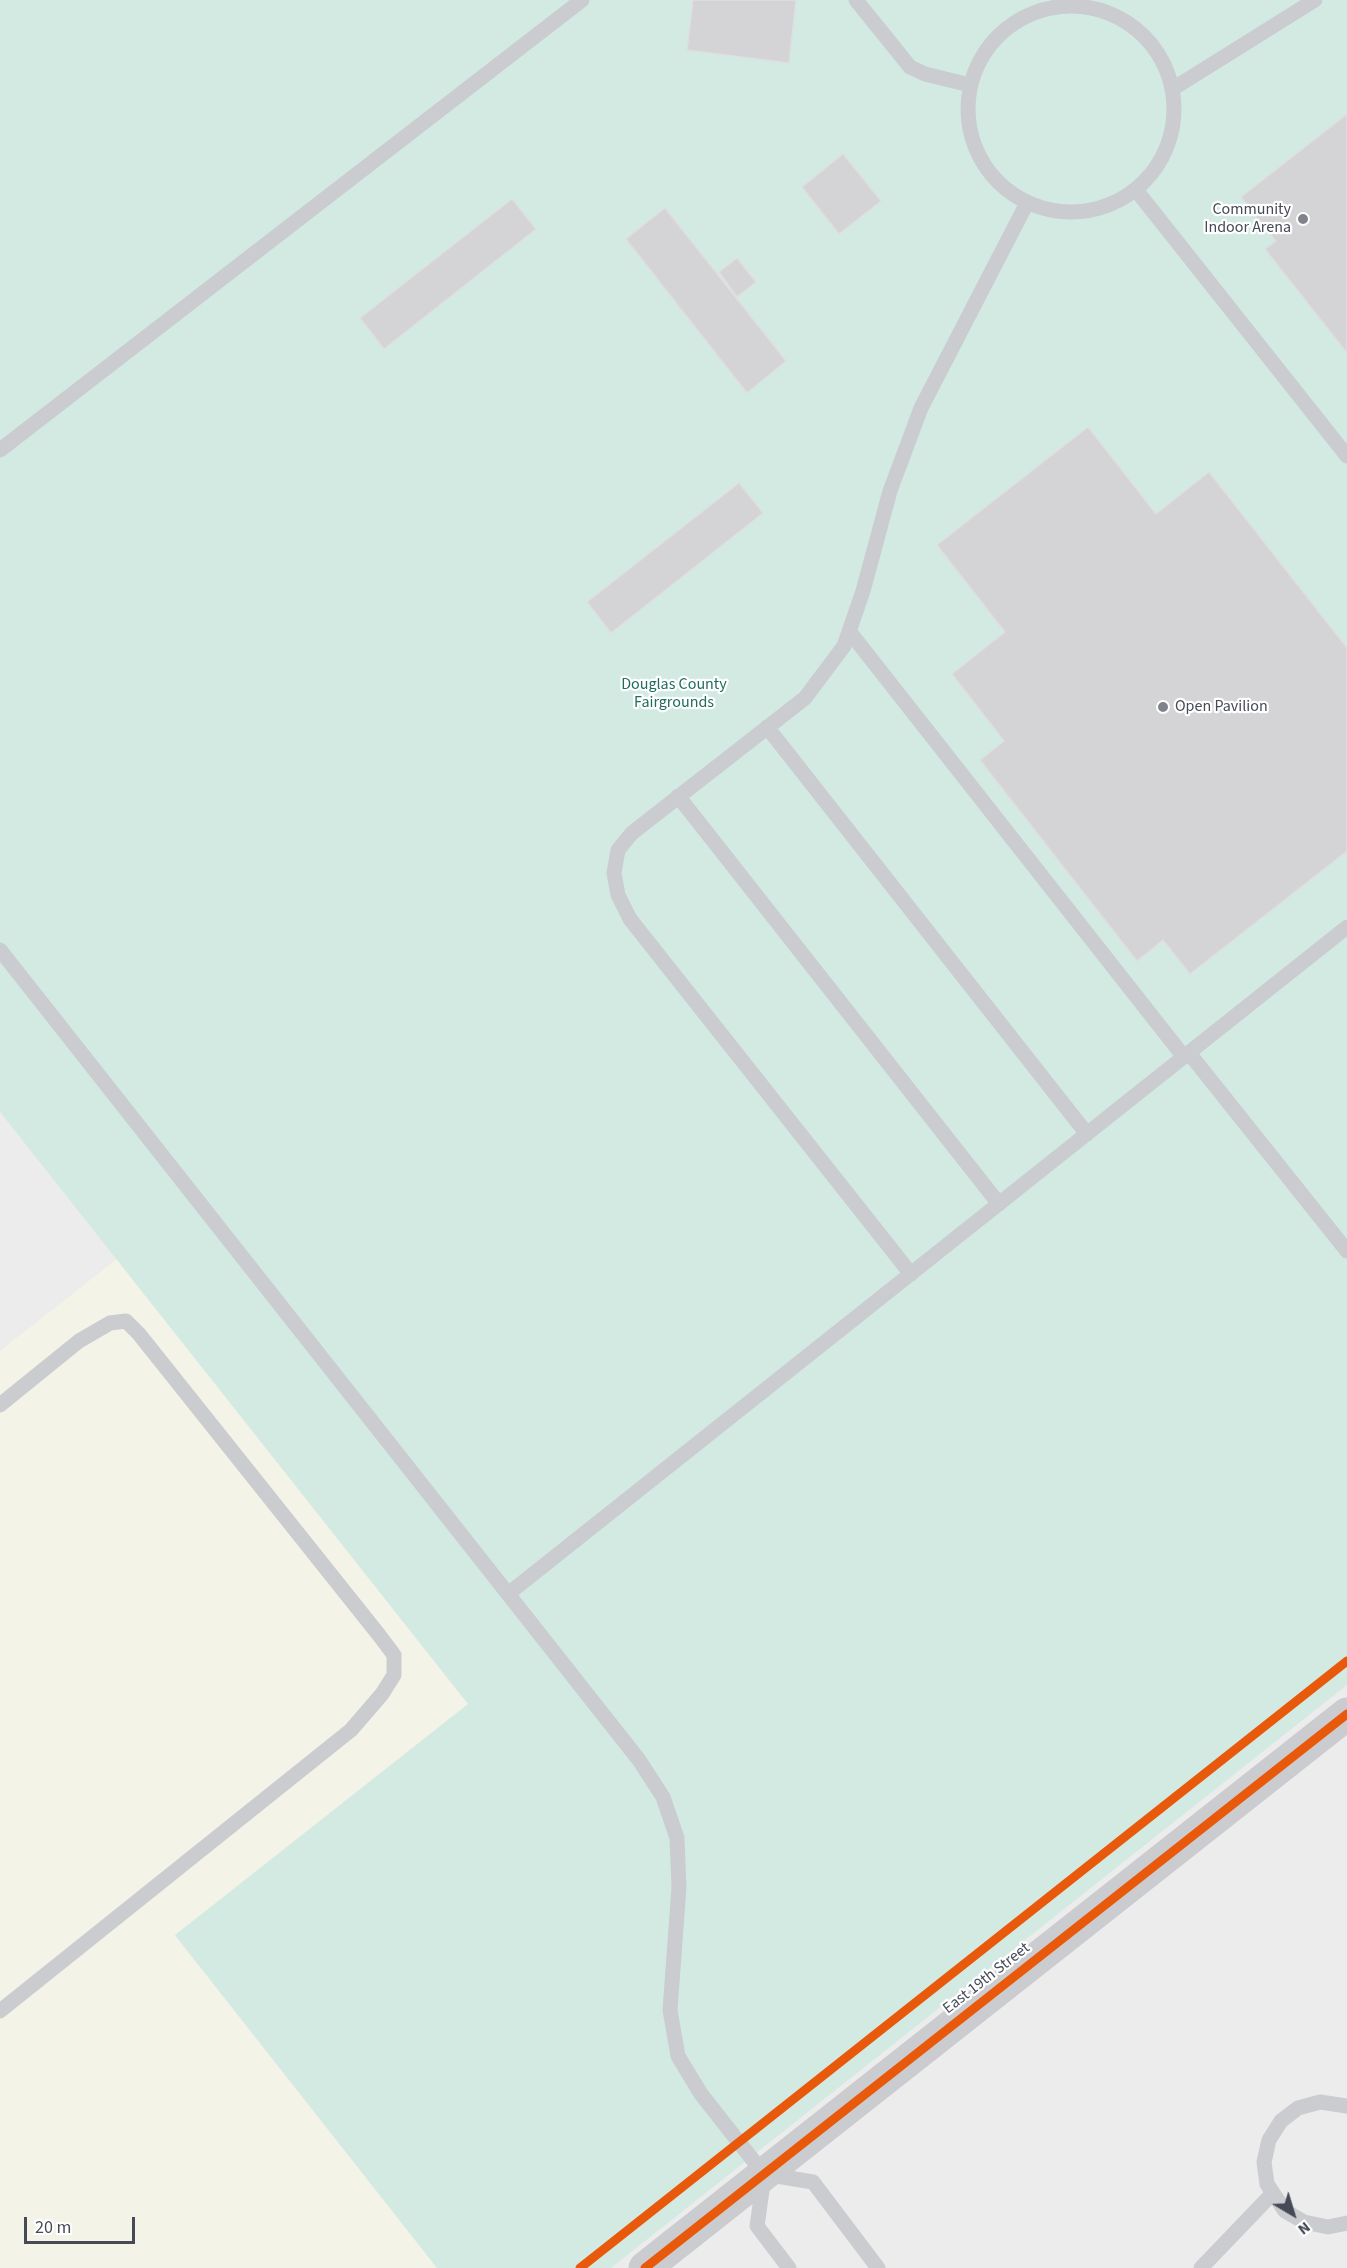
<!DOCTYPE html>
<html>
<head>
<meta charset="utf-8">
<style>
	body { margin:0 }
	#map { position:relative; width:1347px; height:2268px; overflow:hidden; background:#edecec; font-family:"Source Sans 3",sans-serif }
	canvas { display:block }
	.north { position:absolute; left:1263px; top:2184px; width:60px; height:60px; -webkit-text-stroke:4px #fff; paint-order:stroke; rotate:142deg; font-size:16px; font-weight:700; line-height:24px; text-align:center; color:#464a56 }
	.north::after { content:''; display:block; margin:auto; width:21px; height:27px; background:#464a56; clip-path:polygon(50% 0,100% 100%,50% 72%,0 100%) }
	.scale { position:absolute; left:24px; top:2217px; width:111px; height:27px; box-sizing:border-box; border:3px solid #464a56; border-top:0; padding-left:8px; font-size:18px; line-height:21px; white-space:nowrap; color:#464a56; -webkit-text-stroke:4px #fff; paint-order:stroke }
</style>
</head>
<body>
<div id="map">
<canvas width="1347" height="2268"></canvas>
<div class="north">N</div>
<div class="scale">20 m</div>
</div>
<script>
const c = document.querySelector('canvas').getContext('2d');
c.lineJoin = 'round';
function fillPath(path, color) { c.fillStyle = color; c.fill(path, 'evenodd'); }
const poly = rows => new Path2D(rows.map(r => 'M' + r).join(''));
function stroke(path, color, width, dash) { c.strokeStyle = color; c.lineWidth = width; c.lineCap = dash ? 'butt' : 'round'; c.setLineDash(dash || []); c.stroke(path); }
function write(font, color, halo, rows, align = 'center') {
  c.font = font + ' "Source Sans 3",sans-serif'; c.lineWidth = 4.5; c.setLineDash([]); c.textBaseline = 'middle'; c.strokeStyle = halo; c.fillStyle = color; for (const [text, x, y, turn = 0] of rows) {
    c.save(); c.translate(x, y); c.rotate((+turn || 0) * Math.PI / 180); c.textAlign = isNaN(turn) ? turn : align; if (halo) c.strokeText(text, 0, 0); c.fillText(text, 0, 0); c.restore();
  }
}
const commercial = poly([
	[117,1259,468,1704,175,1936,437,2268,0,2268,0,1351]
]);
const green = poly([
	[0,0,1347,0,1347,1685,611,2268,437,2268,175,1935,468,1704,0,1112]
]);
const building = poly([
	[693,0,796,0,789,63,687,50,693,0],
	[1347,114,1347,353,1265,249,1276,241,1241,197,1347,114],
	[843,154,881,201,839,234,802,187,843,154],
	[512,199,536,229,384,349,360,318,512,199],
	[665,208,786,361,747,393,626,239,665,208],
	[737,258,756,282,737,297,719,272,737,258],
	[1088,427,1156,514,1209,472,1347,648,1347,851,1190,974,1163,940,1137,961,980,760,1004,741,952,674,1005,632,937,545,1088,427],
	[739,483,763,513,611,633,587,602,739,483]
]);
const service = poly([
	[856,0,910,67,925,74,970,85],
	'968 109a103 103 0 1 1 206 0a103 103 0 1 1-206 0Z',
	[1174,88,1315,0],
	[1136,190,1347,456],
	[0,450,582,0],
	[849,631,1184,1057],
	[767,727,1087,1134],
	[678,796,999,1204],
	[0,950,639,1760,663,1797,677,1838,679,1887,670,2010,678,2056,701,2094,764,2174,813,2182,878,2268],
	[1189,1053,1347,1251],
	[911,1274,630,919,618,895,614,873,618,850,632,833,805,698,844,646,863,591,890,491,921,408,1027,203],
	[0,1405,79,1341,110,1323,126,1321,139,1334,379,1635,394,1655,394,1675,382,1694,351,1730,0,2011],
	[508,1594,1347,927],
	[1347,2106,1320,2102,1298,2108,1281,2121,1269,2140,1264,2162,1267,2184,1285,2211,1304,2222,1328,2227,1347,2223],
	[764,2177,757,2226,789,2268],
	[1201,2268,1272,2194]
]);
const tertiary = poly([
	[645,2268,1347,1714]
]);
const cycleway = poly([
	[580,2268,1347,1661],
	[645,2268,1347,1714]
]);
const markers = [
	[1303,219,6,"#80838a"],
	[1163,707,6,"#80838a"]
];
const poiNames = [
	["Community",1291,210],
	["Indoor Arena",1291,228],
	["Open Pavilion",1175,707,"left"]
];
const parkNames = [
	["Douglas County",674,685],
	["Fairgrounds",674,703]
];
const streetNames = [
	["East 19th Street",987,1979,-38]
];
fillPath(commercial, '#f3f3e8');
fillPath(green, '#d3eae2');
fillPath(building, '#d4d4d6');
stroke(building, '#dededf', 1.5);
stroke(service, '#cbcccf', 15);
stroke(tertiary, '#cbcccf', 33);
stroke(cycleway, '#e8590c', 9);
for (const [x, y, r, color] of markers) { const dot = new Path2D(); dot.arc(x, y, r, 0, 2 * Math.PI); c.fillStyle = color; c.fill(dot); stroke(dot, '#fff', 2); }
write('16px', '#464a56', '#fff', poiNames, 'right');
write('16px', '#206d5d', '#fff', parkNames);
write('16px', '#464a56', '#fff', streetNames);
</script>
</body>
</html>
